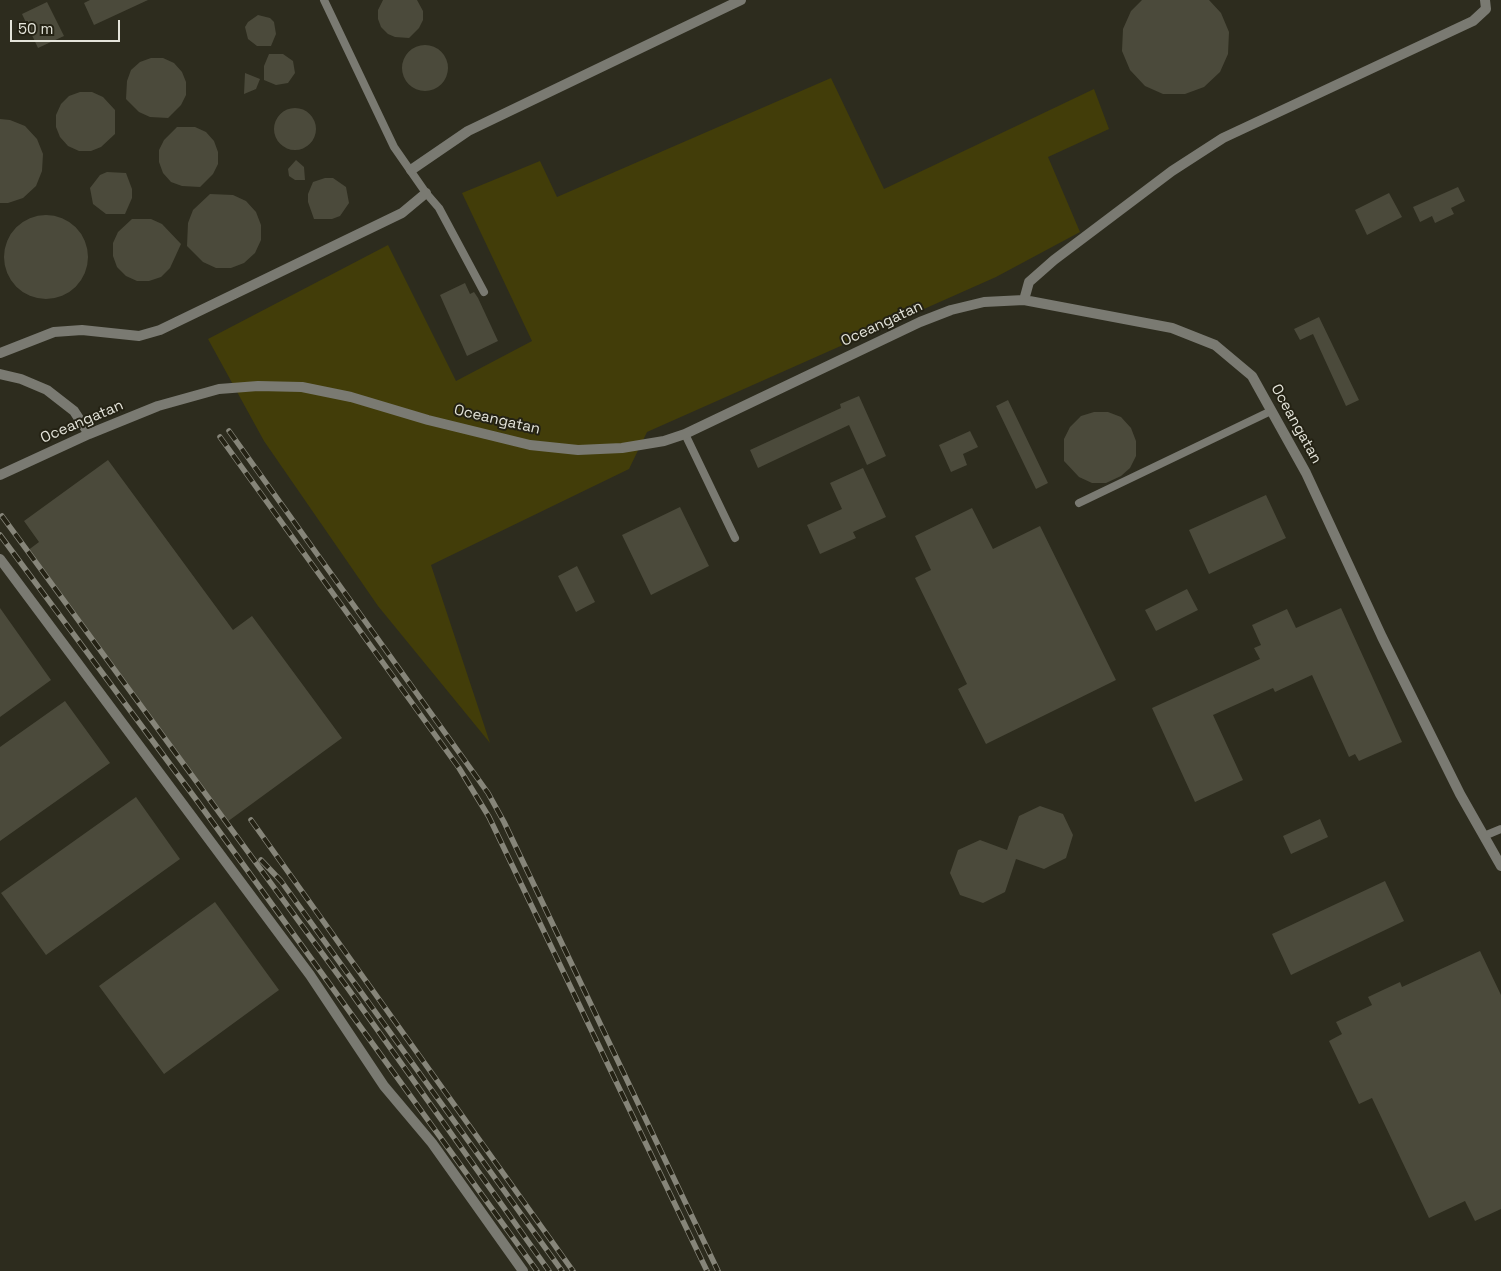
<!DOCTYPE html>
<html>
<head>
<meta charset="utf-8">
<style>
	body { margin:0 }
	#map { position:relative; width:1501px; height:1271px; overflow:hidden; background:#2d2c1e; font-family:"Space Grotesk",sans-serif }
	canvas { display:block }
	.scale { position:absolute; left:10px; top:20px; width:110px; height:22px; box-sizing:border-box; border:2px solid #e4e4da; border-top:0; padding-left:6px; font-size:15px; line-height:18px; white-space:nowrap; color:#e4e4da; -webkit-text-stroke:4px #242214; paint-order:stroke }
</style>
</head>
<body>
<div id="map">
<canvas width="1501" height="1271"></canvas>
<div class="scale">50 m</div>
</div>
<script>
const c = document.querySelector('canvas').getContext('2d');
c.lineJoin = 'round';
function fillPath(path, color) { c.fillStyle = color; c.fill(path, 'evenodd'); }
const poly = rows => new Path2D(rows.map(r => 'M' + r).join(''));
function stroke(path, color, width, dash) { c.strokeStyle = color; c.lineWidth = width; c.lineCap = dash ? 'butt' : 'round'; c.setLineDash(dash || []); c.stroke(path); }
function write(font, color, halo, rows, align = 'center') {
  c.font = font + ' "Space Grotesk",sans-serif'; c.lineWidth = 4; c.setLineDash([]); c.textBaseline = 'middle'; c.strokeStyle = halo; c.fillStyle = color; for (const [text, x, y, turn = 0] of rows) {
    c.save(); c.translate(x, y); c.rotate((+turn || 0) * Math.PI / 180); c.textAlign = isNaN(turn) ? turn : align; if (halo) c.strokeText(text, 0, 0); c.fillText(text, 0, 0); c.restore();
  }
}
const green = poly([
	[831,78,884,189,1094,89,1109,129,1048,157,1080,232,996,277,647,432,629,469,431,565,490,743,378,606,264,441,208,339,388,245,456,381,532,341,462,193,540,161,557,197]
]);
const building = poly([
	[90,0,148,0,94,25,84,3],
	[383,0,417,0,423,11,423,20,419,28,409,38,395,37,388,34,381,27,378,19,378,10],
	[1142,0,1209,0,1221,13,1229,32,1228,54,1220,72,1204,87,1185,94,1163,94,1145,86,1130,70,1122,51,1123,29,1131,11],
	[47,2,64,36,38,48,22,14],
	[258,15,270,18,274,22,276,34,271,46,257,46,248,39,245,27,248,22],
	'402 68a23 23 0 1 1 46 0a23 23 0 1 1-46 0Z',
	[269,54,283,54,293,61,295,73,288,83,276,85,264,80,264,66],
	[151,58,163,58,174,63,182,72,186,82,186,95,181,105,168,118,150,117,139,112,126,99,127,81,131,70,140,62],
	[245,73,260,79,256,89,244,94],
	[80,92,92,92,103,97,115,110,115,134,101,147,91,151,79,151,68,146,60,137,56,127,56,115,61,104,69,96],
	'274 129a21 21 0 1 1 42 0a21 21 0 1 1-42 0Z',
	[0,119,10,120,25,126,37,139,43,154,42,171,36,186,23,198,8,203,0,203],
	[177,127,195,127,206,132,214,141,218,152,218,164,213,174,200,187,182,186,171,182,163,173,159,162,159,150,164,140],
	[296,160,304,167,305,180,295,180,289,176,288,169],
	[107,172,126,173,132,189,132,198,125,214,106,214,93,204,90,188,100,175],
	[325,178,333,178,346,187,349,203,340,216,332,219,314,219,308,202,308,194,313,182],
	[1458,187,1465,201,1451,208,1454,214,1435,223,1432,216,1420,222,1413,207],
	[1389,193,1402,217,1367,235,1355,210],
	[210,194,233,195,246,201,256,212,261,225,261,240,255,253,244,263,231,268,216,268,203,262,187,246,188,223,193,210],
	'4 257a42 42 0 1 1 84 0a42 42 0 1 1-84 0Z',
	[132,219,151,219,162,224,181,244,170,268,161,277,149,281,137,281,126,276,117,267,113,256,113,243,118,232],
	[465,283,470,294,474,292,478,298,498,341,467,356,440,295],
	[1319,317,1359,400,1346,406,1313,334,1300,340,1294,329],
	[859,396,886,456,867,465,849,425,758,468,750,450,841,408,840,404],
	[1008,400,1048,483,1036,489,996,406],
	[1094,412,1108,412,1121,417,1131,428,1136,441,1136,456,1130,468,1121,476,1106,483,1092,483,1079,477,1064,461,1064,439,1070,427,1081,416],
	[970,431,978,447,963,454,967,465,951,472,939,445],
	[108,460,233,630,252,616,342,738,227,822,27,551,39,542,24,521],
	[863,468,886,517,853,532,856,538,820,554,807,525,842,509,830,483],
	[1266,495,1286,538,1209,574,1189,530],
	[680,507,709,566,651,595,622,535],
	[972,508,993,549,1040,526,1116,680,986,744,958,689,967,684,915,578,931,570,915,536],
	[577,566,595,602,576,612,558,576],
	[1187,589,1198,610,1156,631,1145,610],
	[0,608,51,680,0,717],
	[1341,608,1402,742,1359,761,1355,754,1349,757,1312,675,1275,692,1273,688,1213,715,1243,780,1195,802,1152,708,1260,659,1254,648,1261,645,1252,625,1287,609,1296,628],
	[65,701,110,763,0,841,0,747],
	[136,797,180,859,46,955,1,893],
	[1040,806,1063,814,1073,835,1066,858,1044,869,1016,859,1005,892,983,903,960,895,950,873,958,850,980,840,1007,850,1019,816],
	[1320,819,1328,837,1291,854,1283,836],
	[1385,881,1404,921,1291,975,1272,934],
	[215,902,279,990,164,1074,99,986],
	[1480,951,1501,995,1501,1209,1475,1221,1465,1201,1429,1218,1372,1098,1359,1104,1329,1041,1342,1034,1336,1022,1372,1005,1368,997,1400,982,1402,987]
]);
const lane = poly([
	[324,0,394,147,426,193,439,208,484,292],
	[685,434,735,538],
	[1079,503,1271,411],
	[1484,836,1501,829]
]);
const street = poly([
	[411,170,468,131,741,0],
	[1024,300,1029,282,1054,260,1172,171,1223,138,1473,21,1486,9,1485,0],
	[0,353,54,332,82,330,139,336,160,330,402,213,426,193],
	[0,374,21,379,47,390,74,411,89,434],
	[0,475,89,434,158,406,219,389,258,386,302,387,351,397,428,420,530,445,578,450,622,448,664,441,685,434,920,322,951,310,984,302,1024,300,1172,328,1215,345,1252,376,1306,473,1382,637,1460,794,1501,866],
	[0,559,310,975,384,1086,432,1143,523,1271]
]);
const rail = poly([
	[229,431,488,793,504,822,718,1271],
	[220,437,459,768,489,817,707,1271],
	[2,516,347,987,549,1271],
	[0,535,198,802,537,1271],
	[251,820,573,1271],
	[261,860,281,881,562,1271]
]);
const streetNames = [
	["Oceangatan",882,324,-25],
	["Oceangatan",497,420,13],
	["Oceangatan",82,422,-23],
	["Oceangatan",1296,424,61]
];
fillPath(green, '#423d09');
fillPath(building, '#4b4a3b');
stroke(lane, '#7a7a72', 8);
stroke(street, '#7a7a72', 10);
stroke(rail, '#868579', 5.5);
stroke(rail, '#242214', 4, [11]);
write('15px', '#e4e4da', '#242214', streetNames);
</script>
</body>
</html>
